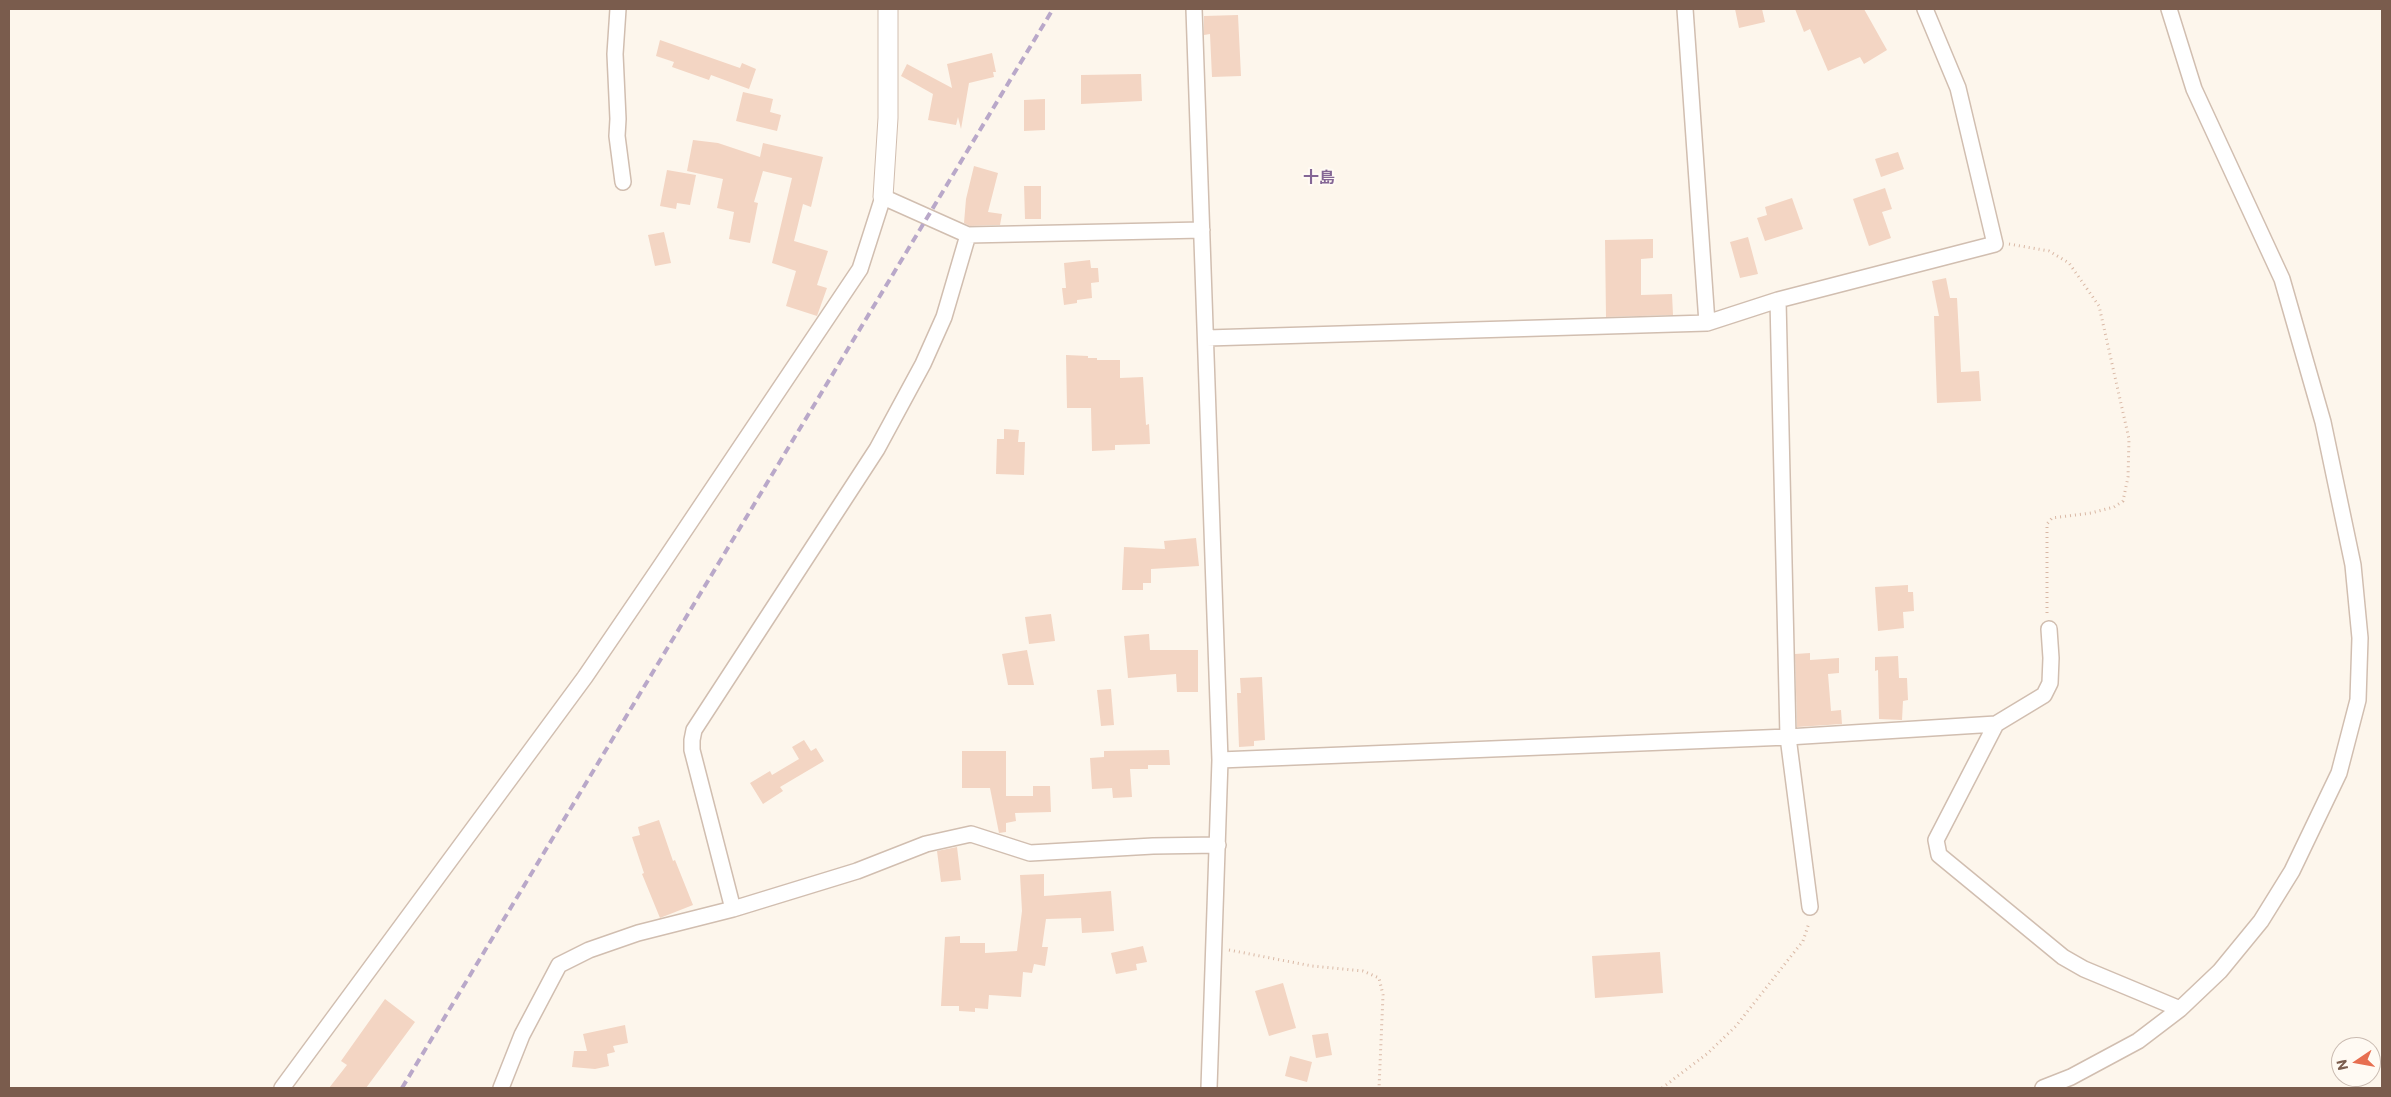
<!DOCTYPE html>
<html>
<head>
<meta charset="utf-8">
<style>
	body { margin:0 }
	#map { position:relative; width:2391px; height:1097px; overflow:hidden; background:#fdf6ec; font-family:Commissioner,sans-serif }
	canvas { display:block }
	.frame { position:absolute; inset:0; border:10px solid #7a5c4d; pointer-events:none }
	.north { position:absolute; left:2331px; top:1037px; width:50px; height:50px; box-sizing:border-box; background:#fffaf3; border:1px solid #cabbb1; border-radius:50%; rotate:258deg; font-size:14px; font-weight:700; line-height:20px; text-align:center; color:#7a5c4d }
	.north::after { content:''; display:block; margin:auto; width:18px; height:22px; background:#e76f51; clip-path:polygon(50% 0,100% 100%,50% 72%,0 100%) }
</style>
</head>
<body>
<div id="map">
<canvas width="2391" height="1097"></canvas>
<div class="frame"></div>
<div class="north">N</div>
</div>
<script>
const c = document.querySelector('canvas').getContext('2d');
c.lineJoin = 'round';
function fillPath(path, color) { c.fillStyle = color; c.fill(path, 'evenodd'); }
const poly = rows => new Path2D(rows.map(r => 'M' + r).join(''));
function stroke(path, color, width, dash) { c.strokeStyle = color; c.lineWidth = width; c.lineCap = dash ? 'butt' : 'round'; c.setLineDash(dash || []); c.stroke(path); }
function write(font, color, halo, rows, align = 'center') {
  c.font = font + ' Commissioner,"Noto Sans JP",sans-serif'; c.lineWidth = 4; c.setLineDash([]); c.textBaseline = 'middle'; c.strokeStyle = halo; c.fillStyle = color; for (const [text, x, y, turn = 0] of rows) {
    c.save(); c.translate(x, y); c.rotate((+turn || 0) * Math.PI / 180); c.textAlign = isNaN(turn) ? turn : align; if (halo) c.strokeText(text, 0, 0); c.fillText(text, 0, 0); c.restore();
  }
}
const building = poly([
	[1735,9,1762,9,1765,22,1739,28],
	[1795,9,1864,9,1887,50,1864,64,1860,57,1828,71,1810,29,1804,32],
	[1238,15,1241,76,1212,77,1210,34,1204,35,1204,16],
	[660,40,740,68,742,63,756,69,749,89,711,75,709,80,672,67,674,62,656,56],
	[992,53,996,72,993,72,994,77,969,83,961,129,958,117,956,125,928,120,933,94,901,76,907,64,952,88,947,64],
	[1141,74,1142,101,1081,104,1081,75],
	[743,92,773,99,770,112,781,115,777,131,736,121],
	[1045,99,1045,130,1024,131,1024,100],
	[693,140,718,143,760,157,763,143,823,157,811,207,803,204,794,241,828,251,817,285,827,288,817,316,786,306,796,271,772,263,792,178,763,171,754,202,758,203,750,243,729,239,734,212,717,208,723,179,687,171],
	[1898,152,1904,169,1881,177,1875,159],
	[974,166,998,173,988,212,1002,214,1000,225,970,226,964,223,966,199],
	[667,170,696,175,690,205,677,203,676,209,660,206],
	[1024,186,1041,186,1041,219,1025,219],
	[1885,188,1892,209,1882,212,1891,238,1869,246,1853,199],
	[1792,198,1803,229,1765,241,1757,218,1767,215,1765,207],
	[664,232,671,263,655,266,648,235],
	[1748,237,1758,274,1740,278,1730,242],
	[1653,239,1653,258,1641,259,1641,295,1672,294,1673,315,1606,317,1605,240],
	[1090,260,1091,268,1098,268,1099,282,1091,283,1092,298,1077,300,1077,303,1064,305,1062,288,1066,288,1064,263],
	[1946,278,1950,298,1957,298,1961,372,1979,371,1981,401,1937,403,1934,316,1939,316,1932,281],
	[1066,355,1088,356,1088,358,1097,358,1097,360,1120,360,1120,378,1143,377,1146,425,1149,424,1150,444,1115,445,1115,450,1092,451,1091,408,1067,408],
	[1004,429,1019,430,1018,442,1025,442,1024,475,996,474,997,439,1004,439],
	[1196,538,1199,566,1151,569,1151,583,1143,583,1143,590,1122,590,1124,547,1165,549,1164,541],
	[1908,585,1908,592,1913,592,1914,611,1903,612,1904,628,1878,631,1875,587],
	[1051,614,1055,641,1029,644,1025,617],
	[1149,634,1150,650,1198,650,1198,692,1177,692,1176,674,1128,678,1124,636],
	[1027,650,1034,685,1008,685,1002,654],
	[1810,653,1810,660,1839,658,1839,673,1828,674,1831,711,1841,710,1842,724,1797,727,1795,654],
	[1898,656,1899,678,1907,678,1908,700,1903,701,1902,720,1879,719,1878,670,1875,671,1875,657],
	[1262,677,1265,740,1254,741,1254,746,1239,747,1237,693,1241,693,1240,678],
	[1111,689,1114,725,1101,726,1097,690],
	[804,740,811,751,816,748,824,761,780,787,783,791,763,804,750,783,770,771,772,775,799,759,792,747],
	[1169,750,1170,765,1148,765,1148,769,1130,769,1132,797,1113,798,1112,788,1092,789,1090,758,1104,757,1104,751],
	[962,751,1006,751,1006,796,1033,796,1033,786,1050,786,1051,812,1015,813,1016,821,1006,823,1006,832,999,833,990,788,962,788],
	[659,820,673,861,675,860,693,905,660,918,642,874,644,873,632,837,640,835,638,827],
	[957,847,961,880,941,882,937,851],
	[1044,874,1044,896,1111,891,1114,931,1082,933,1081,918,1046,919,1042,947,1048,947,1045,966,1034,964,1032,973,1023,972,1021,997,989,995,988,1009,975,1008,975,1012,959,1011,959,1006,941,1006,945,937,960,936,960,943,985,943,985,953,1017,951,1022,911,1020,875],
	[1143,946,1147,962,1136,964,1137,970,1116,974,1111,953],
	[1660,952,1663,993,1595,998,1592,956],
	[1283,983,1296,1028,1269,1036,1255,991],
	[385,999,415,1022,366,1088,329,1088,347,1065,341,1061],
	[625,1025,628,1043,613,1046,615,1052,607,1054,609,1066,595,1069,572,1067,574,1051,587,1051,583,1034],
	[1328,1033,1332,1055,1316,1058,1312,1035],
	[1290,1056,1312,1062,1307,1082,1285,1076]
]);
const path = poly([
	[2009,244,2049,251,2069,263,2099,306,2129,439,2128,477,2123,501,2114,507,2091,513,2052,518,2047,524,2047,613],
	[1229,950,1312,966,1363,971,1379,978,1383,995,1379,1088],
	[1662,1088,1708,1053,1736,1026,1803,941,1809,923]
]);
const minor = poly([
	[618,9,615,54,618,119,617,136,623,182],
	[1194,9,1220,760,1209,1088],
	[1685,9,1707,323],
	[1778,300,1788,737,1810,907],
	[1207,338,1707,323,1778,300,1995,244,1958,88,1925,9],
	[1996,724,1936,840,1939,855,2063,957,2084,969,2180,1009],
	[1220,760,1788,737,1996,724,2044,695,2050,683,2051,658,2049,629],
	[733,909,692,750,692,740,694,730,877,449,923,364,944,317,968,235],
	[282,1088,585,677,660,567,860,269,883,197,968,235,1202,230],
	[501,1088,522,1035,559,965,589,950,638,933,733,909,857,871,926,844,971,834,1030,853,1153,846,1218,845],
	[2043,1088,2071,1077,2138,1041,2180,1009,2220,971,2261,921,2292,871,2339,773,2358,700,2360,638,2353,565,2323,422,2282,279,2194,89,2169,9]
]);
const tertiary = poly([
	[883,197,888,118,888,9]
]);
const rail = poly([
	[402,1088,1053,9]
]);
const neighbourhoodNames = [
	["十島",1319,178]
];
fillPath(building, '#f3d5c3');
stroke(minor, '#d1beb0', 18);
stroke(tertiary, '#d1beb0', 21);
stroke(path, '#d9b8a5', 3, [1, 4]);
stroke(minor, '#fff', 15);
stroke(tertiary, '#fff', 19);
stroke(rail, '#b9a8c9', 4, [8, 5]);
write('bold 16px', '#846695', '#fffaf3', neighbourhoodNames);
</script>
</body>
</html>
